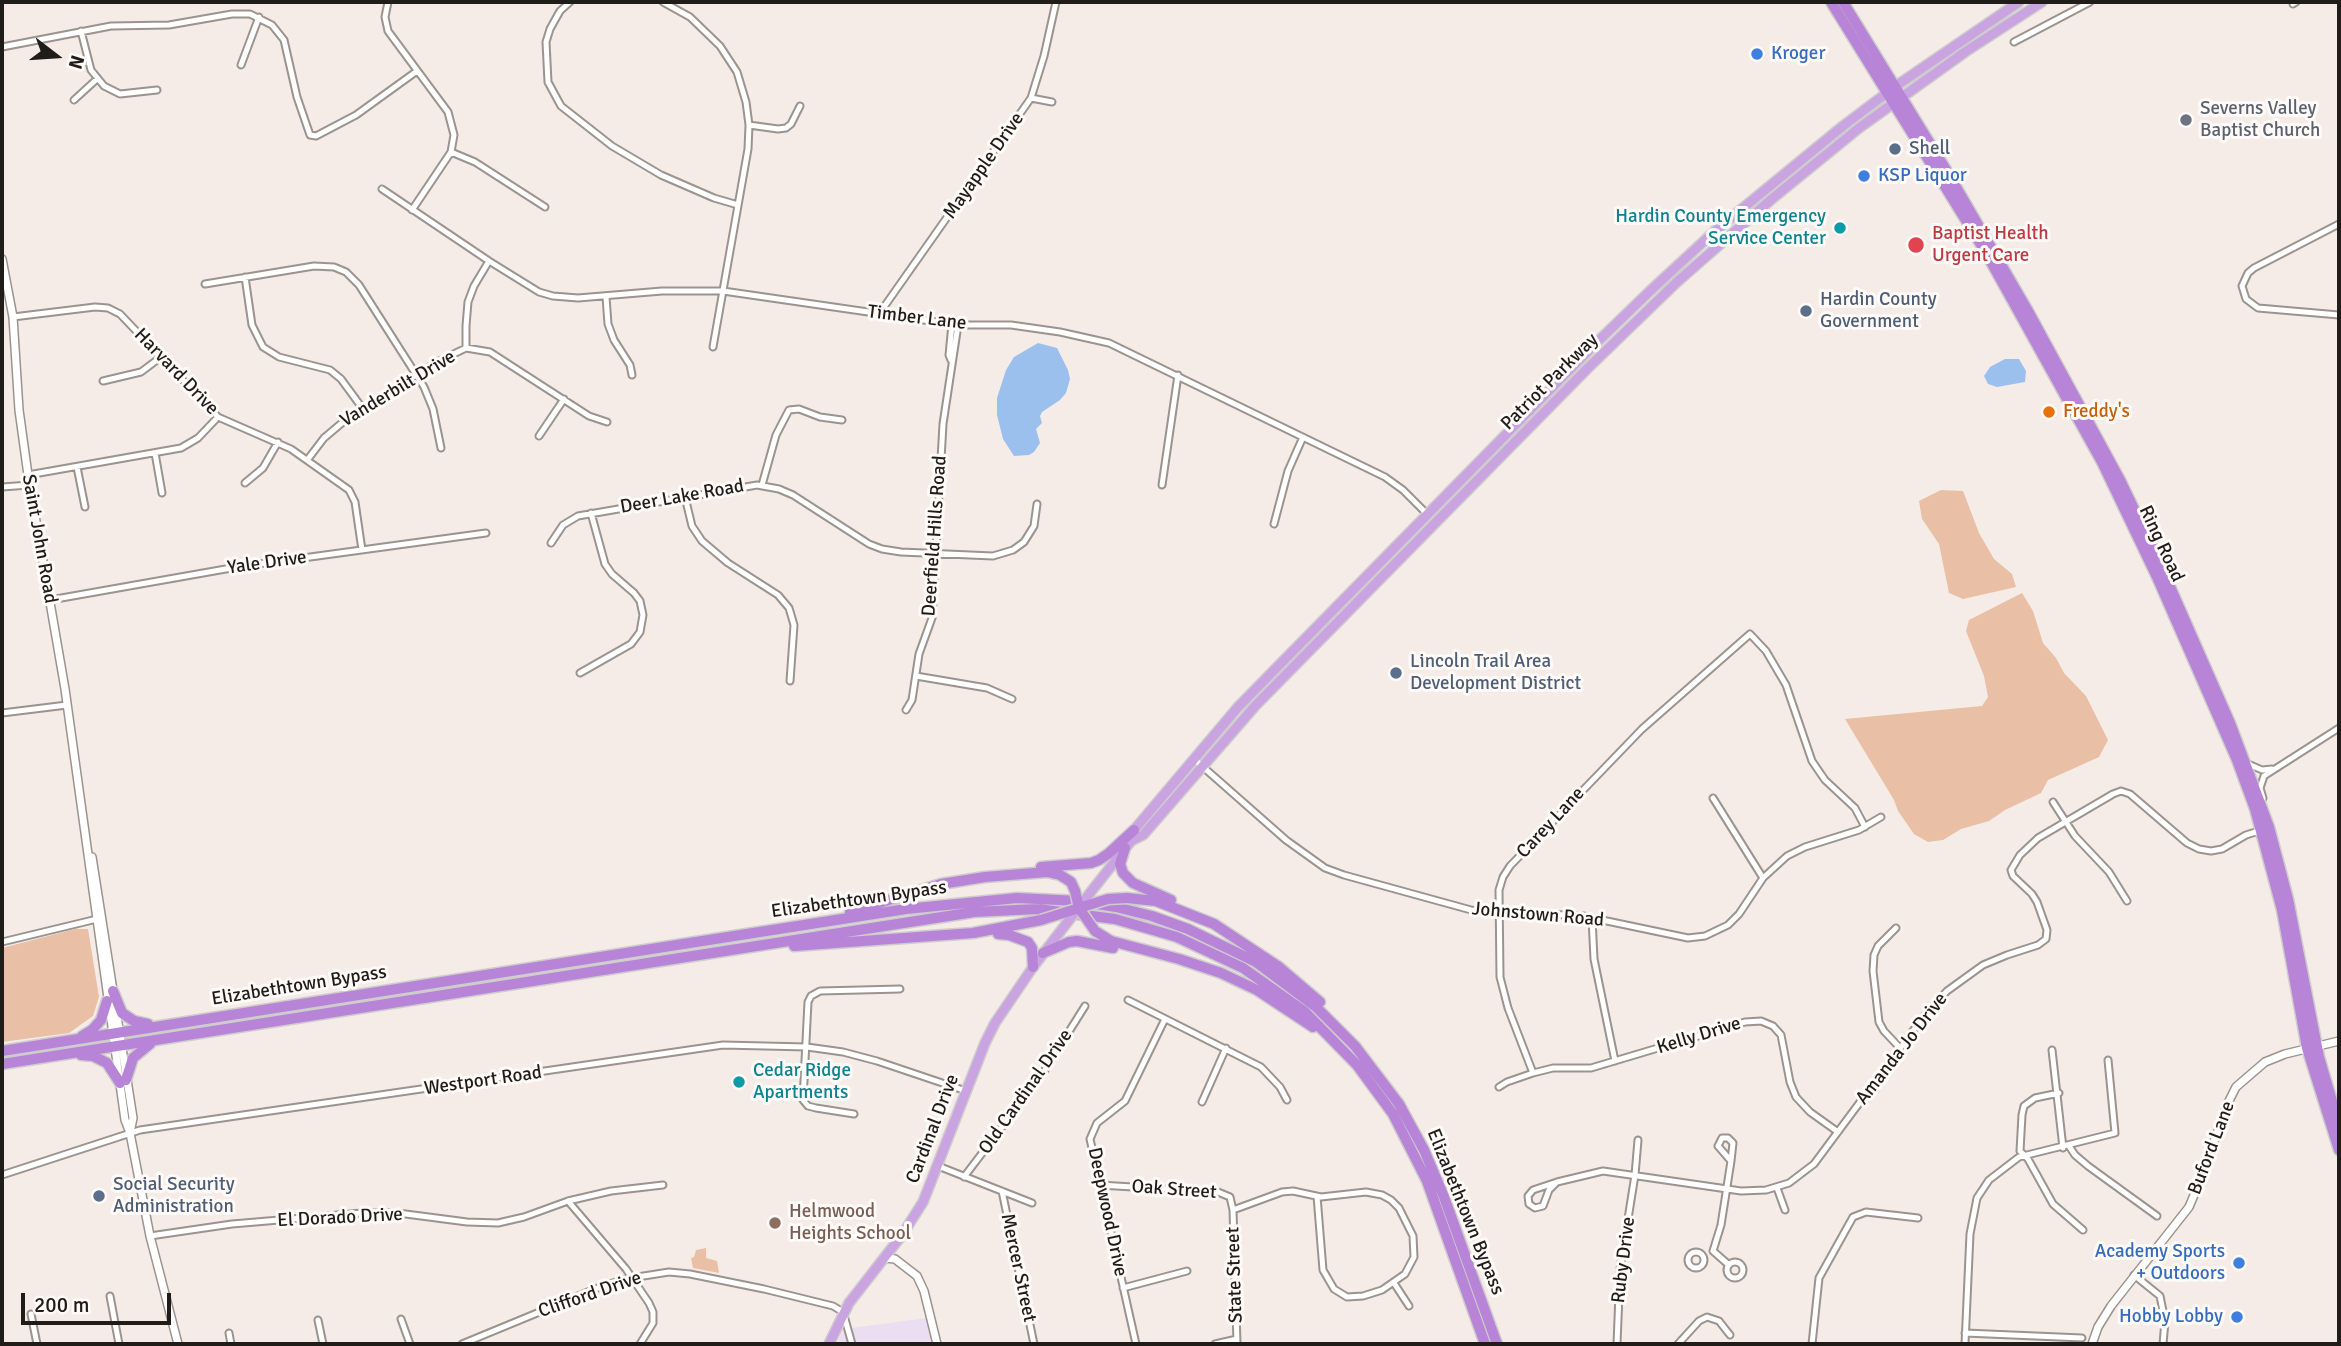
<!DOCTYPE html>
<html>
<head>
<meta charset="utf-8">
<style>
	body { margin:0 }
	#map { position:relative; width:2341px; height:1346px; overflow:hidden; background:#f5ece7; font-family:Signika,sans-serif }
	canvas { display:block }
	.frame { position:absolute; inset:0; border:4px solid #1f1c1a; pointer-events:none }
	.north { position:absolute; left:21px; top:21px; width:70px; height:70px; -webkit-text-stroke:5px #fefaf8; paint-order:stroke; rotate:107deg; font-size:19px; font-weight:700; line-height:28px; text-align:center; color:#1f1c1a }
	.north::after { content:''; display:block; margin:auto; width:24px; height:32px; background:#1f1c1a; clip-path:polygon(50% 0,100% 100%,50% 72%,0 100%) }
	.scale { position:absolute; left:21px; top:1293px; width:150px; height:32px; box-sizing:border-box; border:4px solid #1f1c1a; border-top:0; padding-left:9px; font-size:21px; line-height:24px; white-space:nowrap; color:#1f1c1a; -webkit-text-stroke:5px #fefaf8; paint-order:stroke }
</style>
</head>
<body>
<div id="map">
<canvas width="2341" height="1346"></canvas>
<div class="frame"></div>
<div class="north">N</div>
<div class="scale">200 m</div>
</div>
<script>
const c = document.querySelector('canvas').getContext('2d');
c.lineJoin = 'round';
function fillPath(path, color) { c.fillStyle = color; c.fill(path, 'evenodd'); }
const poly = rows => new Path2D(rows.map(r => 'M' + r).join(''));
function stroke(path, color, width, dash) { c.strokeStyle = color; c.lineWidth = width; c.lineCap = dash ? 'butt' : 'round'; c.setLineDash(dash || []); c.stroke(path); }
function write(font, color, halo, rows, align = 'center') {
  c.font = font + ' Signika,sans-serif'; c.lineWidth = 6; c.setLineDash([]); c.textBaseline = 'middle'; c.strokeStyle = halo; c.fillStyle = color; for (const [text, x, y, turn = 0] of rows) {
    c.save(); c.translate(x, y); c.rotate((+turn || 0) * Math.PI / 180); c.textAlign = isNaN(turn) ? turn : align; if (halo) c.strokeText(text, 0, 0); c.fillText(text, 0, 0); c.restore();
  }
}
const medical = poly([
	[927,1318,931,1344,837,1344,843,1329]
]);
const green = poly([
	[1941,490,1963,491,1979,533,1994,559,2012,574,2016,587,1963,599,1949,593,1939,544,1922,519,1919,501],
	[2022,593,2033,611,2043,643,2056,658,2064,673,2086,696,2108,740,2099,757,2048,780,2041,793,2005,810,1989,821,1961,829,1943,840,1928,842,1914,834,1898,811,1894,800,1845,719,1982,706,1988,697,1984,676,1966,631,1969,620],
	[75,929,88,929,99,997,93,1016,69,1033,2,1042,2,948],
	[706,1248,706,1258,717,1261,719,1273,693,1268,691,1258,694,1257,696,1250]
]);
const water = poly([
	[1038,343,1057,348,1068,370,1070,379,1066,393,1060,400,1042,412,1040,416,1042,423,1036,429,1040,443,1034,452,1029,455,1014,456,1003,439,997,415,997,398,1006,370,1014,357],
	[2005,359,2019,359,2026,371,2025,382,1997,387,1988,384,1984,376,1990,367]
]);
const minor = poly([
	[388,2,385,17,388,31,448,112,454,135,451,152,412,210],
	[570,2,560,11,550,29,546,42,548,82,561,106,612,146,661,175,714,198,738,205],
	[663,2,690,17,720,46,737,72,746,102,749,125,748,149,713,347],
	[2293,4,2296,2],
	[81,31,91,70,104,86,120,94,157,90],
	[2014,42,2090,2],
	[2,47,111,26,169,25,232,14,250,14,272,25,284,40,297,97,310,135,316,136,356,115,417,71],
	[241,65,259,17],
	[1031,98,1052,102],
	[74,100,97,79],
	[749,125,778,129,786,128,791,124,800,106],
	[451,152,475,162,545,207],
	[382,189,489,261,539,292,553,296,578,298,662,291,723,291,958,325,1011,325,1060,332,1109,343,1385,477,1403,490,1428,515],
	[2339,224,2254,268,2248,273,2242,286,2246,299,2258,308,2339,315],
	[245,277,252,325,263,347,279,357,330,370,341,379,363,409],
	[205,284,314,266,334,267,346,272,359,285,424,387,433,409,441,448],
	[606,297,608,324,614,340,630,365,632,375],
	[879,314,1031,98,1044,56,1056,2],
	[13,317,95,307,108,308,120,314,218,417,291,449,349,490,355,502,362,550],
	[466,348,466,326,468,302,474,286,489,261],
	[951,360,949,355,952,324],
	[103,381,141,372,161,357],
	[539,436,564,399],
	[155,453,162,493],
	[308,459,324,438,343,422,437,362,466,348,490,352,589,416,607,422],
	[77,467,85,507],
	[28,475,181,448,198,438,218,417],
	[245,483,263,468,278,442],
	[762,485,776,435,789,410,799,409,820,417,842,420],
	[1162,485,1178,375],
	[2,487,29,485],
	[685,497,692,526,702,541,728,563,778,595,789,608,794,625,790,681],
	[1274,524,1288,471,1303,437],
	[551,543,563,525,578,516,757,485,779,489,793,495,869,544,882,549,901,552,993,556,1013,550,1024,542,1034,526,1037,504],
	[50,600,237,567,486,533],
	[580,673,631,644,640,632,643,615,640,601,634,593,612,574,605,564,591,513],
	[916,676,987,688,1012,699],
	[906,710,912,700,919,654,932,618,943,424,958,325],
	[2,713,67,705],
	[1194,759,1286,840,1325,868,1344,875,1471,910,1583,916,1688,938,1705,936,1728,925,1739,914,1763,878,1787,856,1805,847,1859,830,1881,817],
	[2246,763,2262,770,2272,769],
	[1713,798,1763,878],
	[2263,798,2260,788,2264,776,2339,728],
	[2053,802,2075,836,2109,872,2127,901],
	[1592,918,1594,959,1615,1061],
	[1896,928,1878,946,1874,955,1873,971,1879,1022,1884,1031,1900,1048],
	[2,942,97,919],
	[1128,1000,1261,1067,1280,1087,1287,1100],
	[2052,1050,2063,1148],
	[1533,1073,1508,1008,1500,977,1499,890,1503,877,1510,866,1642,729,1750,634,1766,651,1786,685,1812,761,1825,780,1855,808,1865,827],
	[1499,1087,1507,1082,1533,1073,1553,1068,1591,1068,1745,1022,1761,1021,1773,1026,1781,1035,1790,1082,1796,1097,1810,1112,1838,1132],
	[2059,1093,2035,1098,2024,1106,2022,1115,2020,1151,2028,1159,2053,1204,2083,1230],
	[1202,1102,1226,1048],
	[854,1114,816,1108,808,1106,803,1100,808,1002,811,996,820,991,900,989],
	[2069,1146,2075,1155,2088,1166,2157,1216],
	[938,1166,1032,1203],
	[2,1175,140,1130,723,1045,807,1047,843,1052,877,1061,966,1091],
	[964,1177,1043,1073,1085,1006],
	[1557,1182,1533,1190,1528,1196,1529,1204,1535,1208,1543,1206,1549,1190,1557,1182,1603,1171,1741,1191,1766,1190,1789,1183,1814,1164,1924,1016,1947,991,1983,965,2007,955,2038,945,2046,939,2047,930,2037,902,2032,894,2013,876,2011,870,2020,855,2038,838,2113,794,2121,791,2130,794,2187,843,2199,849,2211,851,2222,849,2246,835,2262,830],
	[1099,1185,1218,1192,1230,1197,1233,1210,1237,1344],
	[1777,1188,1785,1210],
	[1002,1191,1034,1344],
	[568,1201,626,1269,649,1303,653,1312,653,1323,640,1344],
	[1233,1210,1282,1192,1293,1191,1321,1197,1366,1192,1382,1195,1391,1200,1399,1208,1413,1236,1414,1257,1405,1274,1382,1290,1363,1296,1347,1297,1334,1289,1323,1270,1317,1196],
	[150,1236,232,1224,362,1213,398,1213,467,1222,498,1223,524,1217,568,1201,611,1191,663,1185],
	[1713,1251,1721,1225,1731,1161,1718,1146,1722,1138,1728,1138,1733,1143,1731,1161],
	[1713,1251,1729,1265],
	'1688 1260a8 8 0 1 1 16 0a8 8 0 1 1-16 0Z',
	'1727 1270a8 8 0 1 1 16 0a8 8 0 1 1-16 0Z',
	[2134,1275,2160,1296,2165,1321,2163,1344],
	[1394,1283,1409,1306],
	[1123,1288,1187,1271],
	[110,1296,119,1344],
	[31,1314,37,1344],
	[401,1319,410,1344],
	[318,1320,323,1344],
	[229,1333,231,1344],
	[1965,1333,2082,1338],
	[462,1344,605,1285,631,1278,669,1272,690,1274,764,1289,833,1306,843,1312,852,1344],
	[1136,1344,1090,1139,1097,1123,1125,1101,1165,1019],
	[1215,1344,1237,1339],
	[1617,1344,1620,1269,1635,1175,1638,1140],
	[1678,1344,1699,1321,1707,1317,1719,1321,1730,1335],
	[1812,1344,1819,1278,1853,1217,1866,1212,1918,1218],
	[1965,1344,1970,1234,1977,1198,1989,1180,2019,1157,2115,1133,2108,1060]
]);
const tertiary = poly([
	[2,259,13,317,19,410,28,475,65,689,125,1120,130,1133,150,1236,178,1344],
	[92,857,133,1118,130,1133],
	[884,1258,895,1259,917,1276,924,1291,937,1344],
	[2092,1344,2098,1327,2111,1306,2189,1207,2202,1176,2227,1105,2236,1087,2265,1062,2285,1054,2339,1041]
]);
const primary = poly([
	[1131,841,1143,835,1256,705,1587,369,1677,282,1773,198,1859,128,1965,52,2042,2],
	[1090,893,1131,841,1134,830,1238,707,1591,348,1650,291,1715,231,1843,126,1896,86,2019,2],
	[829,1344,849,1303,902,1235,923,1202,985,1043,995,1023,1033,967,1066,924]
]);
const trunk = poly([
	[1831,2,1985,251,2102,462,2157,577,2237,760,2255,809,2282,910,2307,1048,2339,1150],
	[1843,2,1945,168,2028,311,2120,480,2157,557,2230,723,2269,827,2288,899,2319,1057,2339,1125],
	[1125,848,1120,864,1123,873,1133,883,1171,900],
	[1041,867,1091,863,1099,860,1108,854,1134,830],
	[1127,898,1156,901,1214,924,1279,967,1320,1002],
	[850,912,941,884,985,877,1047,872,1060,875,1071,882,1075,891],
	[1095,931,1111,941,1179,959,1221,973,1257,990,1313,1027],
	[998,934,1009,935,1028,942,1032,948,1033,967],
	[794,946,973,933,1041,920],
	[1043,953,1069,942,1077,941,1113,948],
	[113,991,122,1013,134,1021,148,1024],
	[82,1036,92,1030,101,1020,107,1001],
	[2,1051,906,909,1017,898,1079,901,1116,907,1152,916,1188,929,1256,962,1316,1007,1355,1046,1399,1104,1424,1150,1444,1197,1497,1344],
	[81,1055,93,1056,107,1063,120,1083],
	[2,1064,974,912,1038,909,1115,919,1177,937,1243,968,1304,1011,1357,1065,1393,1114,1427,1181,1485,1344],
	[126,1080,133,1058,150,1044]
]);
const primaryBridge = poly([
	[1066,924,1090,893]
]);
const trunkBridge = poly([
	[1041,920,1079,908,1075,891],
	[1095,931,1079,908,1108,899,1127,898]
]);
const markers = [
	[1757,54,7,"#3f7fe0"],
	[2186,120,7,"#6b7280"],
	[1895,149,7,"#5c6f8a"],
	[1864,176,7,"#3f7fe0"],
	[1840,228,7,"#0f9aa8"],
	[1916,245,9,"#e0444e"],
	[1806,311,7,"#5c6f8a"],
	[2049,412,7,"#e8710a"],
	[1396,673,7,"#5c6f8a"],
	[739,1082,7,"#0f9aa8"],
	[99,1196,7,"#5c6f8a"],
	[775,1223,7,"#8d6e63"],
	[2239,1263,7,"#3f7fe0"],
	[2237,1317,7,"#3f7fe0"]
];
const shopNames = [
	["Kroger",1771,54],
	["KSP Liquor",1878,176],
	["Academy Sports",2225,1252,"right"],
	["+ Outdoors",2225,1274,"right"],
	["Hobby Lobby",2223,1317,"right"]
];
const worshipNames = [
	["Severns Valley",2200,109],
	["Baptist Church",2200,131]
];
const serviceNames = [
	["Shell",1909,149],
	["Hardin County",1820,300],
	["Government",1820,322],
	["Lincoln Trail Area",1410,662],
	["Development District",1410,684],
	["Social Security",113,1185],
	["Administration",113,1207]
];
const streetNames = [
	["Mayapple Drive",984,166,-55],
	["Timber Lane",917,318,7],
	["Harvard Drive",176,372,46],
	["Patriot Parkway",1550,382,-45],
	["Vanderbilt Drive",398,389,-31],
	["Deer Lake Road",682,497,-10],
	["Deerfield Hills Road",935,536,-86],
	["Saint John Road",39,539,80],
	["Ring Road",2161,544,65],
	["Yale Drive",267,563,-8],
	["Carey Lane",1551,823,-47],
	["Elizabethtown Bypass",859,900,-8],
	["Johnstown Road",1538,915,5],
	["Elizabethtown Bypass",299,986,-9],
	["Kelly Drive",1699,1036,-17],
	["Amanda Jo Drive",1902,1049,-52],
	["Westport Road",483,1081,-8],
	["Old Cardinal Drive",1026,1092,-55],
	["Cardinal Drive",933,1129,-69],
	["Buford Lane",2212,1148,-69],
	["Oak Street",1174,1190,4],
	["Deepwood Drive",1107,1212,78],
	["Elizabethtown Bypass",1465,1212,68],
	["El Dorado Drive",340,1218,-3],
	["Ruby Drive",1624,1260,-83],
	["Mercer Street",1018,1268,78],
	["State Street",1235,1275,-92],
	["Clifford Drive",590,1295,-19]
];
const cultureNames = [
	["Hardin County Emergency",1826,217],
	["Service Center",1826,239],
	["Cedar Ridge",753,1071,"left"],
	["Apartments",753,1093,"left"]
];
const healthNames = [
	["Baptist Health",1932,234],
	["Urgent Care",1932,256]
];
const foodNames = [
	["Freddy's",2063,412]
];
const educationNames = [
	["Helmwood",789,1212],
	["Heights School",789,1234]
];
fillPath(medical, '#ecdef2');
fillPath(green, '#e9bfa6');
fillPath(water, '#9cc0ee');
stroke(minor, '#9b938e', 9);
stroke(tertiary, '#9b938e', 10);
stroke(primary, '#cecdcd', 12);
stroke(trunk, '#cecdcd', 13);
stroke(minor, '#fff', 5);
stroke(tertiary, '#fff', 7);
stroke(primary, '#caa3e1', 9);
stroke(trunk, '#b884d7', 10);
stroke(primaryBridge, '#cecdcd', 12, []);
stroke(trunkBridge, '#cecdcd', 13, []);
stroke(primaryBridge, '#caa3e1', 9);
stroke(trunkBridge, '#b884d7', 10);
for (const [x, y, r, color] of markers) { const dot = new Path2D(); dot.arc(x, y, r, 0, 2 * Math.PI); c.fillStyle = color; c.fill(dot); stroke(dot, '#fefaf8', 2.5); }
write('19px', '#366cbe', '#fefaf8', shopNames, 'left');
write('19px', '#5b616d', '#fefaf8', worshipNames, 'left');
write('19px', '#4e5e75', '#fefaf8', serviceNames, 'left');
write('19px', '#1f1c1a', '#fefaf8', streetNames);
write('19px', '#0d838f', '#fefaf8', cultureNames, 'right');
write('19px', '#be3a42', '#fefaf8', healthNames, 'left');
write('19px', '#c56008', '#fefaf8', foodNames, 'left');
write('19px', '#785e54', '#fefaf8', educationNames, 'left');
</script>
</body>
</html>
